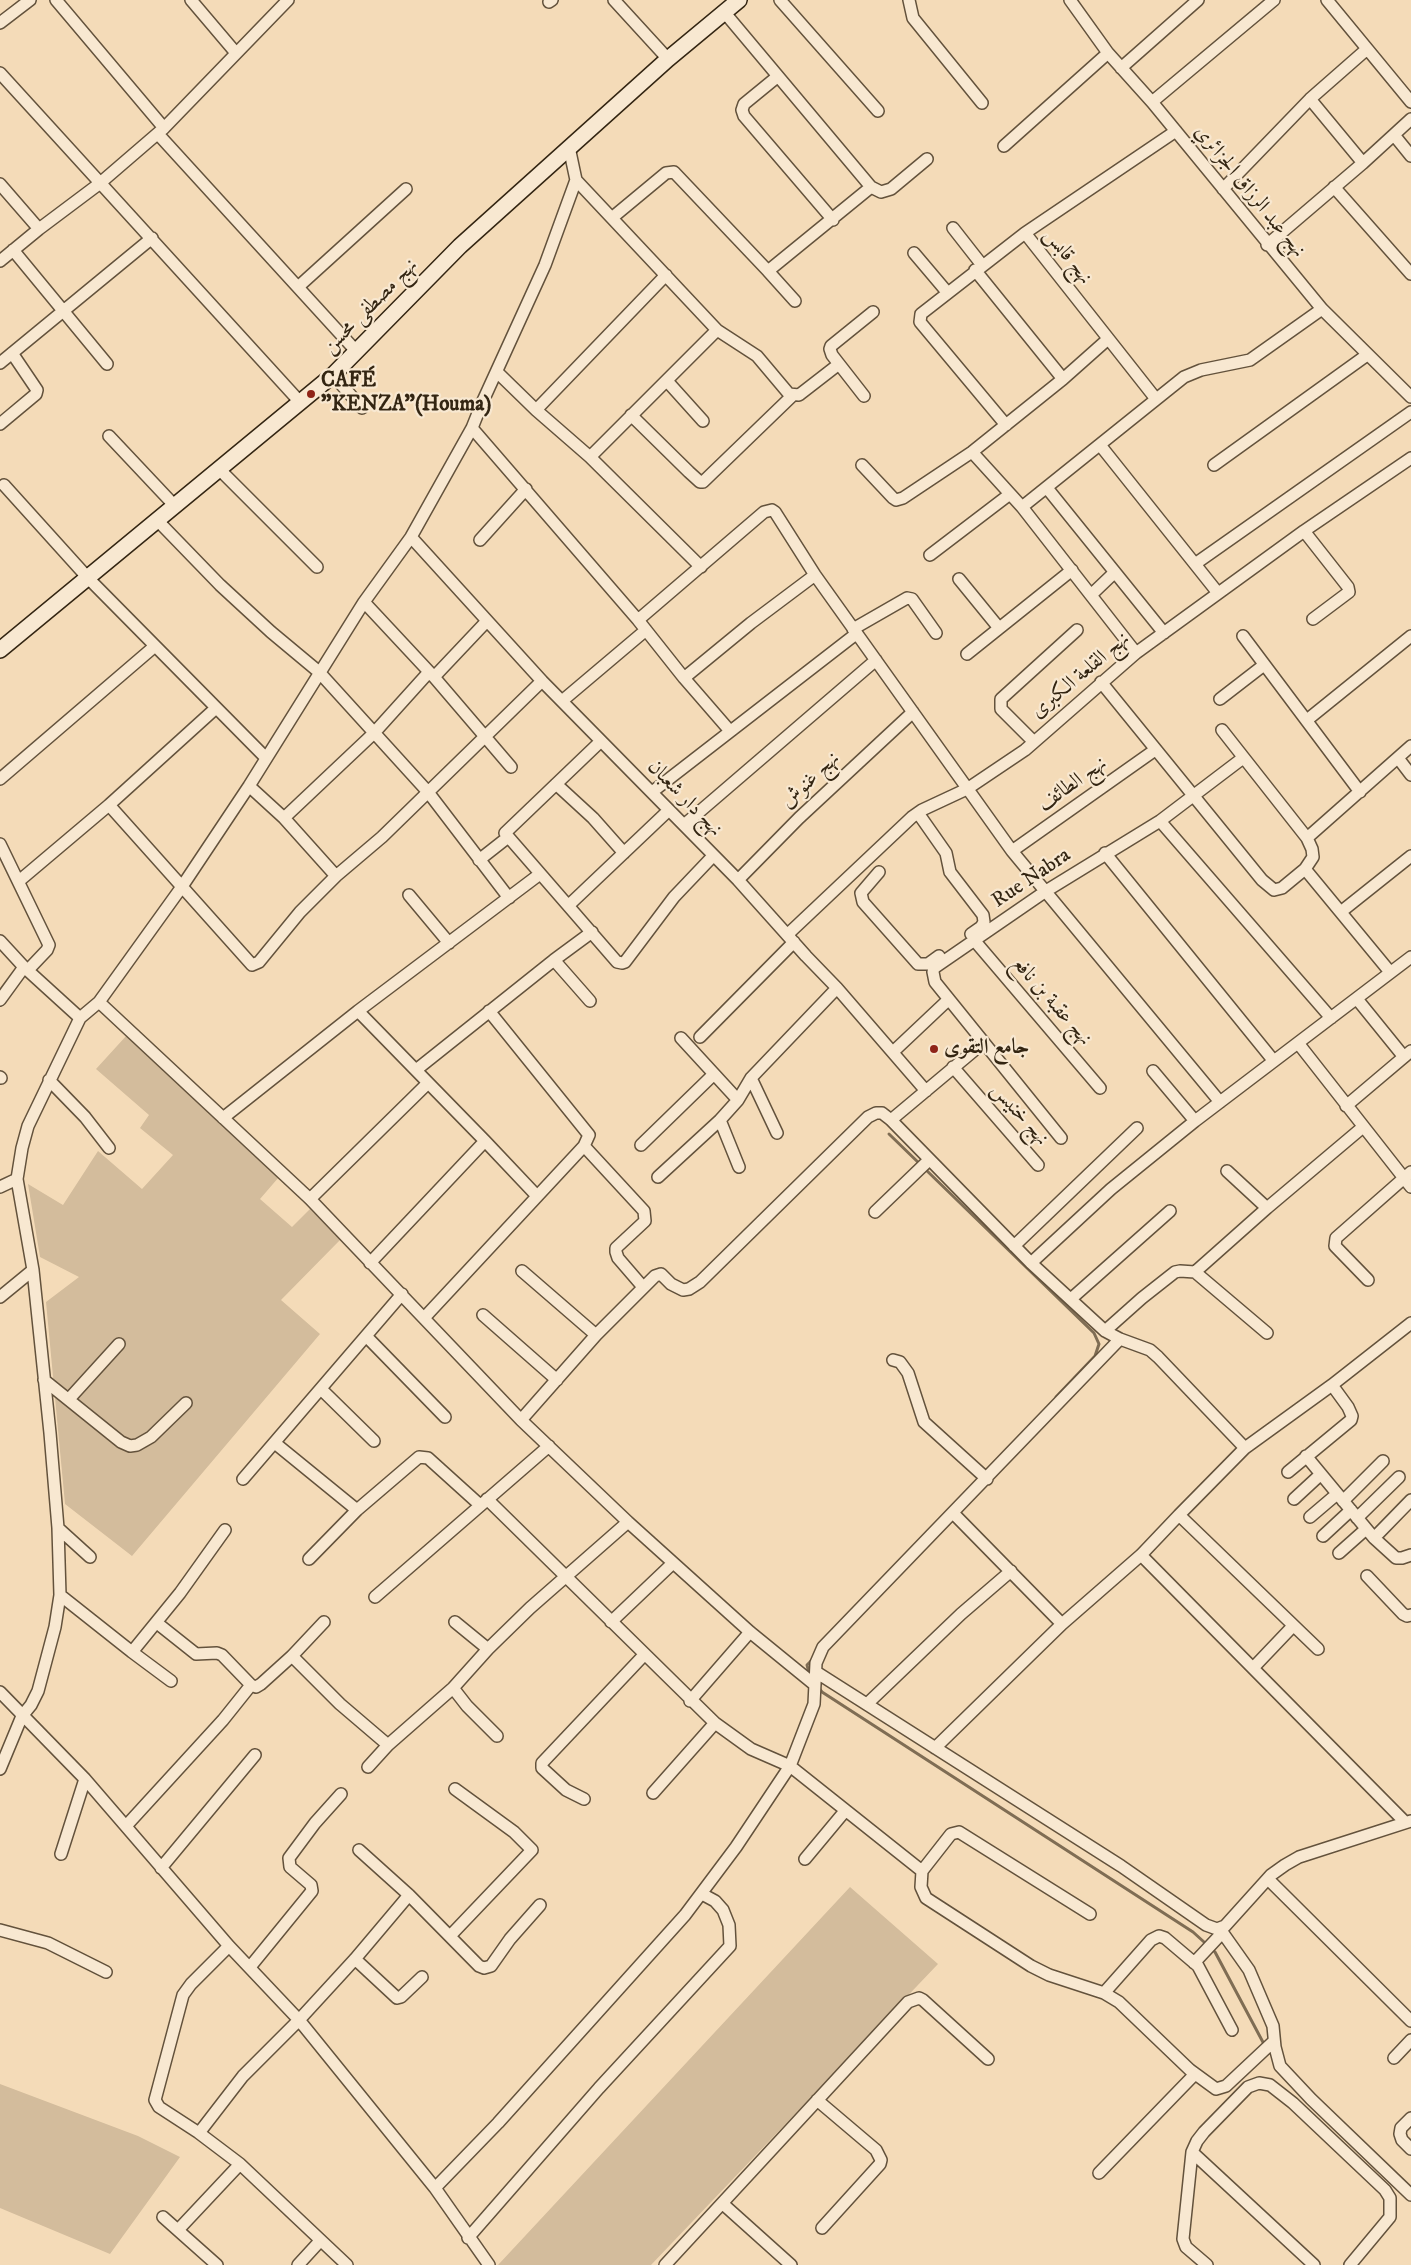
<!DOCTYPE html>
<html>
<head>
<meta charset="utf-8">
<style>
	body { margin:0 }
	canvas { display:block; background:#f4dbb8 }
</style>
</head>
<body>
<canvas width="1411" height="2265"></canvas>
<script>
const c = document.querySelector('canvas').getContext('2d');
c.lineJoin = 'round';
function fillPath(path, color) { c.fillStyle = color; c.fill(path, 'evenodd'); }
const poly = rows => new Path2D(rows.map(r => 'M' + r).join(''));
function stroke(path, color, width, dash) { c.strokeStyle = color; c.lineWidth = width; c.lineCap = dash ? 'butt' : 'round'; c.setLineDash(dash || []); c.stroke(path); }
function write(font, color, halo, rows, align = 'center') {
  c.font = font + ' "IM FELL DW Pica",Amiri,serif'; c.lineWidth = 4.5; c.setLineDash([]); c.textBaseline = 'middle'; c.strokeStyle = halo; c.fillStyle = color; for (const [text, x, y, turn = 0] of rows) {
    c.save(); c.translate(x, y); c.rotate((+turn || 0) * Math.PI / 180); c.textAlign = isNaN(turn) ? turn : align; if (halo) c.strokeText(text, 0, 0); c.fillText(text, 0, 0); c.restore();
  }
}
const green = poly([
	[127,1035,279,1177,260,1199,292,1227,310,1209,340,1240,281,1300,320,1334,132,1556,65,1504,46,1302,79,1277,40,1257,28,1184,63,1205,98,1151,142,1189,173,1155,140,1128,149,1115,96,1069],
	[850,1887,938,1964,651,2265,498,2265],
	[0,2084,138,2136,180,2157,110,2254,0,2208]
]);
const stream = poly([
	[889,1134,1094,1333,1099,1344,1095,1356,1056,1397],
	[810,1677,807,1665,812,1660],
	[818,1687,822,1692,1193,1932,1215,1952,1265,2046]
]);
const street = poly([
	[56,0,164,128],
	[191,0,236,53],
	[614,0,668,59],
	[780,0,878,111],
	[909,0,913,18,982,103],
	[1070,0,1108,53,1152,102,1322,309,1411,397],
	[1327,0,1411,102],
	[549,2,552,0],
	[725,13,871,187,881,192,891,189,927,159],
	[0,23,30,0],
	[1121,68,1198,0],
	[0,73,300,402],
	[777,77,744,104,742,110,744,116,833,220],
	[1310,99,1363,163],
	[1152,102,1274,0],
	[158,134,357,352],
	[1394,135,1411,156],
	[1004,146,1108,53],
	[576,180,717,330,757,356,789,394,799,395,839,364],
	[0,184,39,229],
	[1334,187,1411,274],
	[1223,189,1310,99,1367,49],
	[613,217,666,173,674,172,768,271,871,187],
	[953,228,982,265],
	[1025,233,1156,399],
	[1267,245,1363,163,1411,119],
	[13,250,107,364],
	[914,253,947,292],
	[0,261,39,229,99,184,164,128,288,0],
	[975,270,1063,379],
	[768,271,795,301],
	[298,287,406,189],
	[0,363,152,238],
	[497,372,536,410,590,457,701,567],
	[333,375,362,408],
	[667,381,703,421],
	[864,396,832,355,830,349,831,346,873,312],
	[536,410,666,275],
	[631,415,689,472,700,482,703,482,792,396],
	[0,424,36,394,37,390,12,353],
	[1006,425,920,322,921,314,1025,233,1176,131],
	[472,428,638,620,684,678,730,731],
	[109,436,174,505],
	[1100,445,1218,593],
	[972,452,1022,507,1136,653],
	[590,457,717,330],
	[862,465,893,498,896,500,903,498,972,452,1063,379,1108,339],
	[1214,465,1367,355],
	[219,469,317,567],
	[4,485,88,578,266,758],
	[1047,488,1164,633],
	[1022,507,1184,377,1201,370,1250,360,1322,309],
	[157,520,220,585,271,632,319,672,428,792,509,898],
	[1304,531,1348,587,1349,592,1313,619],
	[411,537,542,681,738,880,806,956,837,988,926,1091],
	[480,540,526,489],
	[930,555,1010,494],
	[1195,564,1411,412],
	[959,579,999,628],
	[1091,595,1115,572],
	[364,602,434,677,511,767],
	[638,620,764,512,772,510,775,512,815,575,1012,851,1220,1102],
	[853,629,907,598,912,599,936,633],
	[1243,636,1360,792],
	[967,654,1072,570],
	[434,677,486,622],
	[684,678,751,623,815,575],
	[1101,682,1262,880,1274,890,1282,888,1305,869,1313,857,1312,849,1307,838,1222,730],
	[1220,699,1264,665],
	[562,701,646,630],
	[1307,720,1411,636],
	[601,741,505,833,617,962,622,963,625,962,674,897,713,856],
	[1034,742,1001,709,1001,699,1077,630],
	[1398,758,1411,775],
	[0,779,155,646],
	[556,784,593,818,624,853],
	[249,786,284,818,336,876,382,837,542,681],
	[652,792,856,634],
	[109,805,252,965,259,962,300,912,336,876],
	[918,813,946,853,950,872,983,915,984,922,981,927,971,934],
	[284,818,374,733,429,672],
	[1160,821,1331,1018],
	[684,825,876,660],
	[1307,838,1411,746],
	[0,844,49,945,47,950,28,970],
	[1012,851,1155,750],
	[1105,853,1273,1060],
	[479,860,507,838],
	[1305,869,1390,972],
	[879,872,861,893,863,902,918,964,928,964,939,956],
	[738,880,799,818,913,712],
	[19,881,109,805,216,708],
	[409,895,449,943],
	[569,905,669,810],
	[1342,911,1411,856],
	[787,935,912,817,922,810,967,789,1025,750,1136,653,1304,531,1411,458],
	[974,940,1100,1088],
	[0,941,24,967,80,1018],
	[554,960,590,1001],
	[1357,999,1404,1057],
	[0,1000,24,967],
	[99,1002,310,1199,521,1420,628,1522,750,1632,815,1685],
	[358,1011,485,1141,537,1196],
	[700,1037,794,942],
	[681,1038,738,1100],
	[1298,1043,1411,1187],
	[894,1051,948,1000],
	[953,1067,1038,1165],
	[416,1070,554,960,592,932],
	[1153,1071,1195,1121],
	[0,1077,1,1078],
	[751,1078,777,1133],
	[49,1080,85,1117,109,1148],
	[1346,1106,1411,1051],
	[223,1118,358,1011,540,874],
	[720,1120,739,1167],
	[891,1120,983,1043],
	[1061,1138,935,982,933,972,934,968,1046,891,1160,821,1243,758],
	[641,1145,714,1074],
	[584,1146,644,1211,645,1221,616,1248,616,1252,618,1258,643,1287],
	[1227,1171,1267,1208],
	[658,1177,720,1120,738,1100,751,1078,837,988],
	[0,1187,17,1179],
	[310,1199,428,1083],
	[875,1212,929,1160],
	[1014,1246,1137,1128],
	[370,1263,485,1141],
	[1031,1263,1111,1189,1195,1121,1411,957],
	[522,1271,596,1335],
	[1195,1272,1267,1333],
	[1368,1280,1335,1246,1336,1238,1411,1172],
	[0,1297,33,1270],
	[1072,1298,1170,1211],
	[483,1315,557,1380],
	[424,1318,584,1146,589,1135,489,1011],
	[1105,1331,1142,1298,1175,1272,1180,1271,1195,1272,1267,1208,1363,1127],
	[366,1336,445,1417],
	[893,1360,900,1362,908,1373,924,1422,987,1479],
	[44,1380,121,1442,130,1446,137,1445,151,1437,186,1403],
	[322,1390,374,1441],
	[69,1399,119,1344],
	[521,1420,596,1335,655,1276,661,1274,671,1284,683,1290,689,1289,700,1282,868,1117,876,1113,882,1113,891,1120,1031,1263,1105,1331,1120,1339,1150,1350,1158,1357,1245,1448,1332,1385,1411,1323],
	[276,1444,357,1510],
	[1245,1448,1179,1515,1318,1649],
	[1306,1456,1374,1538,1396,1558,1402,1558,1411,1555],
	[1288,1472,1351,1420,1352,1416,1348,1407,1332,1385],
	[243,1479,402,1294],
	[487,1499,715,1723,751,1749,790,1766,922,1871],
	[1294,1499,1321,1474],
	[1343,1501,1383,1461],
	[953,1513,1062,1624,1141,1555,1179,1515],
	[1310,1517,1337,1494],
	[1357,1518,1399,1477],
	[58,1528,90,1557],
	[1323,1536,1351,1510],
	[1374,1538,1411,1500],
	[1339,1553,1366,1529],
	[1141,1555,1405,1822],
	[309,1559,357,1510,419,1457,428,1458,480,1505],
	[1367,1576,1403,1614,1407,1616,1411,1615],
	[60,1595,132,1652,180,1593,225,1530],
	[375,1597,549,1446],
	[455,1622,488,1649],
	[611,1622,673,1563],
	[157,1623,196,1654,217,1653,222,1655,251,1685],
	[132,1652,171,1681],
	[292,1656,340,1704,388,1745],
	[1253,1668,1293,1626],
	[816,1672,1121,1866,1206,1925,1217,1929,1225,1926,1271,1875,1285,1865,1299,1857,1411,1821],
	[453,1688,467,1706,497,1736],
	[0,1692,85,1779,229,1946,299,2020,435,2188,489,2265],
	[690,1701,750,1632],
	[867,1704,961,1614,1011,1571],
	[935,1748,1062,1624],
	[368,1767,388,1745,453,1688,488,1649,530,1608,628,1522],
	[0,1769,22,1716,31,1705,38,1691,55,1627,60,1595,58,1528,50,1433,33,1270,17,1179,22,1148,28,1126,80,1018,99,1002,181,888,249,786,364,602,411,537,472,428,482,403,545,265,576,180,569,147],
	[653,1793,715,1723],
	[584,1799,566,1790,542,1768,542,1763,644,1655],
	[126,1826,223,1720,251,1685,256,1687,261,1684,292,1656,324,1622],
	[359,1850,409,1895,479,1966,484,1968,491,1966,510,1939,540,1905],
	[61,1854,85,1779],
	[805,1859,845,1811],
	[161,1868,255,1755],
	[1268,1879,1411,2021],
	[1090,1914,959,1832,951,1834,922,1871,921,1887,926,1898,1031,1966,1049,1975,1104,1993,1119,2002,1190,2070,1216,2089,1226,2086,1274,2041],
	[1220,1929,1249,1970,1273,2026,1275,2047,1280,2066,1311,2099,1411,2195],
	[0,1930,48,1943,106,1972],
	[450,1936,532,1850,514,1832,455,1789],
	[229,1946,191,1984,183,1995,155,2100,159,2107,199,2133,243,2076,299,2020,355,1959,409,1895],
	[355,1959,397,1998,401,1997,422,1977],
	[1194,1963,1223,1932],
	[250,1967,312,1891,311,1885,290,1867,289,1858,315,1823,341,1794],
	[1104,1993,1151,1940,1159,1936,1165,1938,1198,1966,1232,2030],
	[1394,2058,1411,2040],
	[817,2100,876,2150,881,2160,880,2164,822,2228],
	[1411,2118,1401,2128,1400,2134,1402,2140,1411,2149],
	[199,2133,240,2164,347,2265],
	[1192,2152,1314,2265],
	[1099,2173,1195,2074],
	[435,2188,498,2123,685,1915,736,1847,790,1766,814,1704,816,1663,823,1647,1120,1339],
	[723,2204,791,2265],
	[163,2217,217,2265],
	[178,2230,240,2164],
	[468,2238,599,2088,730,1946,729,1925,723,1910,715,1901,702,1894],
	[298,2265,320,2241],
	[665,2265,908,2002,919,1998,923,2000,988,2059],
	[1207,2265,1186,2247,1183,2239,1192,2152,1197,2141,1204,2132,1248,2087,1259,2083,1270,2085,1293,2103,1385,2190,1390,2198,1390,2217,1350,2265]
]);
const secondary = poly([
	[0,650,333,375,460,246,668,59,739,0]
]);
const markers = [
	[311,394,5,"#8f2418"],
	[934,1049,5,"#8f2418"]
];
const streetNames = [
	["نهج عبد الرزاق الجزائري",1249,192,51],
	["نهج قابس",1067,257,52],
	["نهج مصطفى محسن",371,307,-45],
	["نهج القلعة الكبرى",1081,676,-40],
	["نهج غنوش",811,781,-43],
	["نهج الطائف",1073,785,-35],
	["نهج دار شعبان",684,799,46],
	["Rue Nabra",1032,879,-34],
	["نهج عقبة بن نافع",1051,1002,49],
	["نهج خنيس",1019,1115,49]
];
const poiNames = [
	["CAFÉ",321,382],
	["\"KENZA\"(Houma)",321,406],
	["جامع التقوى",944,1049]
];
fillPath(green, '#d3bc9c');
stroke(stream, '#7f6d54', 3);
stroke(street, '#63523c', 14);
stroke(secondary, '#332512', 18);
stroke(street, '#f8e8d1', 11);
stroke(secondary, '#f8e8d1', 15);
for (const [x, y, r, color] of markers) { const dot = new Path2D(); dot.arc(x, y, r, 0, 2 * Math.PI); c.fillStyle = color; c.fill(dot); stroke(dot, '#f8e8d1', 2); }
write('21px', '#332512', '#f8e8d1', streetNames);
write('bold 21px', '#332512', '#f8e8d1', poiNames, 'left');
</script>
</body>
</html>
